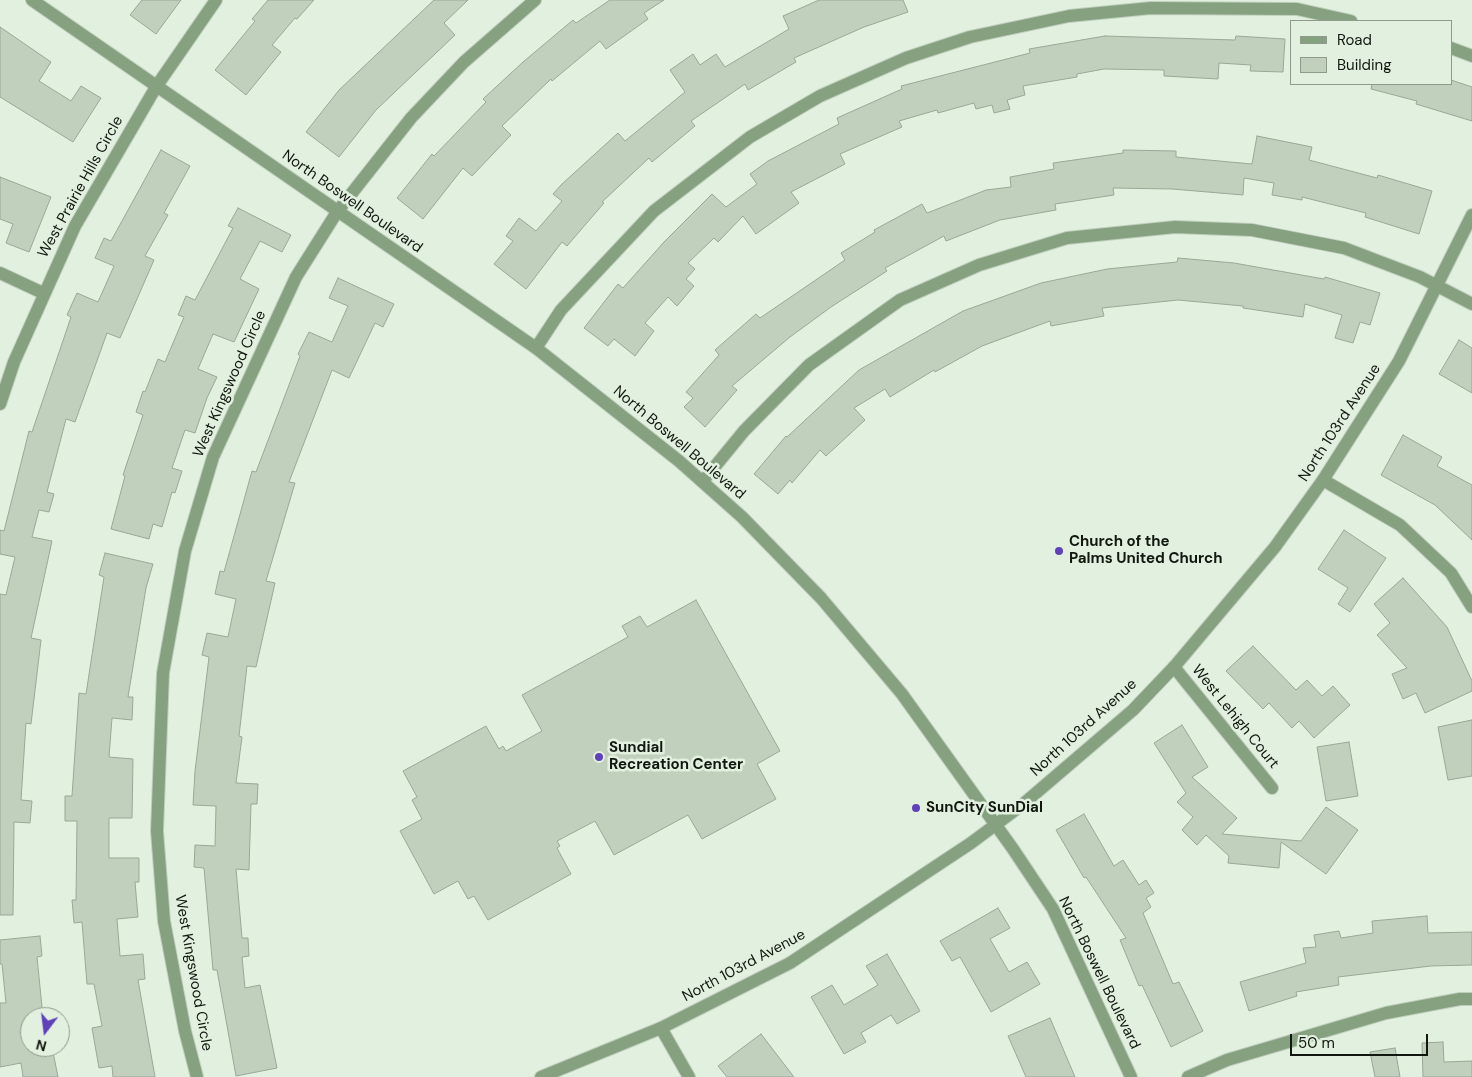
<!DOCTYPE html>
<html>
<head>
<meta charset="utf-8">
<style>
	body { margin:0 }
	#map { position:relative; width:1472px; height:1077px; overflow:hidden; background:#e2f1df; font-family:"DM Sans",sans-serif }
	canvas { display:block }
	.legend { position:absolute; left:1290px; top:20px; width:162px; height:65px; box-sizing:border-box; background:#e2f1df; border:1px solid #8f9a8c; margin:0; padding:6px 9px; list-style:none; font-size:15px; color:#121710 }
	.legend li { display:flex; align-items:center; gap:10px; height:25px }
	.legend b { width:25px; border:1px solid #8f9a8c }
	.north { position:absolute; left:20px; top:1007px; width:50px; height:50px; box-sizing:border-box; background:#e2f1df; border:1px solid #8f9a8c; border-radius:50%; rotate:195deg; font-size:14px; font-weight:700; line-height:20px; text-align:center; color:#121710 }
	.north::after { content:''; display:block; margin:auto; width:18px; height:22px; background:#5f41b9; clip-path:polygon(50% 0,100% 100%,50% 72%,0 100%) }
	.scale { position:absolute; left:1290px; top:1034px; width:138px; height:22px; box-sizing:border-box; border:2px solid #121710; border-top:0; padding-left:6px; font-size:15px; line-height:18px; white-space:nowrap; color:#121710; -webkit-text-stroke:4px #e2f1df; paint-order:stroke }
</style>
</head>
<body>
<div id="map">
<canvas width="1472" height="1077"></canvas>
<ul class="legend">
<li><b style="height:6px;background:#86a180"></b>Road</li>
<li><b style="height:14px;background:#c1cfbd"></b>Building</li>
</ul>
<div class="north">N</div>
<div class="scale">50 m</div>
</div>
<script>
const c = document.querySelector('canvas').getContext('2d');
c.lineJoin = 'round';
function fillPath(path, color) { c.fillStyle = color; c.fill(path, 'evenodd'); }
const poly = rows => new Path2D(rows.map(r => 'M' + r).join(''));
function stroke(path, color, width, dash) { c.strokeStyle = color; c.lineWidth = width; c.lineCap = dash ? 'butt' : 'round'; c.setLineDash(dash || []); c.stroke(path); }
function write(font, color, halo, rows, align = 'center') {
  c.font = font + ' "DM Sans",sans-serif'; c.lineWidth = 5; c.setLineDash([]); c.textBaseline = 'middle'; c.strokeStyle = halo; c.fillStyle = color; for (const [text, x, y, turn = 0] of rows) {
    c.save(); c.translate(x, y); c.rotate((+turn || 0) * Math.PI / 180); c.textAlign = isNaN(turn) ? turn : align; if (halo) c.strokeText(text, 0, 0); c.fillText(text, 0, 0); c.restore();
  }
}
const building = poly([
	[142,0,181,0,156,34,130,15,142,0],
	[268,0,314,0,297,19,295,18,272,45,281,52,246,95,215,70,255,21,252,19,268,0],
	[434,0,468,0,444,23,455,35,376,110,339,157,306,132,339,90,434,0],
	[610,0,664,0,644,13,648,19,606,49,600,41,552,81,551,79,502,126,511,135,472,176,463,168,423,219,397,198,432,154,434,156,486,102,483,99,523,62,573,20,576,23,610,0],
	[819,0,903,0,908,12,864,27,794,58,796,62,748,90,745,84,691,121,695,126,652,162,649,158,602,202,604,203,567,246,562,242,526,289,494,264,513,241,506,236,519,218,536,231,562,201,553,194,562,184,618,133,625,141,685,92,670,70,693,54,700,65,716,54,725,67,789,29,783,16,819,0],
	[0,27,51,62,39,81,71,101,81,86,101,98,73,142,0,97,0,27],
	[1105,36,1235,40,1236,36,1285,39,1283,72,1250,71,1251,65,1219,63,1218,79,1164,76,1164,70,1104,69,1077,74,1077,77,1023,86,1025,95,1007,100,1010,109,994,113,992,105,976,109,974,103,938,113,937,110,899,121,902,127,840,154,845,164,791,192,799,203,756,234,743,216,718,242,714,238,688,263,695,269,686,279,694,286,677,306,668,297,645,323,654,331,635,356,614,339,608,346,584,328,618,284,623,288,664,242,712,194,726,207,757,184,750,174,768,161,839,124,837,118,902,89,901,86,1030,53,1029,49,1105,36],
	[1451,80,1472,87,1472,121,1416,104,1417,101,1371,89,1372,84,1451,84,1451,80],
	[1257,136,1312,147,1309,160,1377,178,1378,175,1432,191,1419,234,1365,217,1366,213,1302,197,1302,200,1272,195,1274,183,1244,178,1243,195,1172,189,1113,188,1114,195,1055,204,1056,210,1000,220,946,241,944,236,885,268,887,271,831,307,790,337,732,386,737,390,705,427,684,407,693,398,686,392,719,355,715,350,756,314,760,318,845,260,841,253,875,232,874,230,922,204,927,213,986,190,1011,187,1010,177,1054,169,1053,163,1123,153,1123,150,1176,151,1176,157,1252,164,1257,136],
	[161,150,190,166,164,213,168,215,145,256,154,260,120,338,107,333,75,422,66,419,47,492,54,494,49,512,39,510,32,537,52,541,31,638,41,640,31,724,26,723,21,800,32,801,30,823,14,822,13,915,0,915,0,594,6,595,15,557,0,554,0,530,4,531,29,431,32,432,71,317,67,315,77,293,98,302,114,266,95,258,104,238,111,241,161,150],
	[0,177,51,197,29,252,6,243,13,224,0,219,0,177],
	[238,208,291,235,282,252,260,241,240,279,259,289,234,342,213,334,198,369,217,377,207,398,195,433,185,430,172,468,182,471,175,493,172,492,162,527,153,524,149,539,111,529,125,476,123,475,143,415,136,412,143,391,145,392,158,359,165,362,184,317,178,315,186,296,195,300,233,228,228,226,238,208],
	[1178,258,1234,263,1324,279,1325,277,1380,293,1370,325,1360,322,1353,343,1335,338,1342,315,1305,304,1303,317,1243,308,1243,306,1178,300,1102,308,1104,316,1051,326,1050,321,982,346,935,372,934,370,890,397,885,389,854,408,865,420,826,456,820,450,792,483,790,480,778,494,754,474,786,436,787,437,859,370,963,311,1041,283,1107,269,1177,262,1178,258],
	[338,278,394,304,383,327,375,323,349,378,332,370,289,482,295,483,266,581,275,583,256,667,247,666,239,736,242,737,236,783,258,784,257,804,251,804,249,870,236,869,242,938,248,938,249,956,242,957,245,988,260,985,277,1068,236,1076,217,970,213,970,204,868,194,867,195,845,215,846,216,806,193,805,195,771,209,657,202,655,207,633,228,637,236,599,215,594,220,571,224,572,252,471,256,472,300,356,298,354,309,332,332,342,348,306,329,298,338,278],
	[1459,340,1472,348,1472,393,1439,374,1459,340],
	[1403,435,1442,457,1437,466,1472,485,1472,540,1435,505,1381,475,1403,435],
	[1344,530,1386,558,1350,612,1338,604,1348,588,1318,569,1344,530],
	[105,553,153,564,146,588,128,697,133,697,132,720,112,718,109,757,133,759,132,818,109,818,109,858,139,858,139,882,135,882,138,917,117,919,120,956,143,954,145,979,138,980,155,1077,113,1077,112,1066,99,1068,92,1028,102,1026,94,984,87,984,82,922,74,923,72,900,76,900,77,821,65,821,65,796,72,796,79,693,86,694,104,577,99,575,105,553],
	[1403,578,1447,627,1472,681,1472,691,1425,713,1416,693,1403,699,1392,674,1407,668,1377,635,1390,623,1374,604,1403,578],
	[696,600,780,751,757,764,776,799,702,839,688,815,614,855,595,821,557,841,560,846,557,848,571,874,488,920,474,896,468,899,458,881,434,894,400,831,422,819,412,800,417,797,403,771,486,726,499,749,503,746,506,751,542,731,522,695,628,637,622,626,640,616,647,627,696,600],
	[1253,646,1296,690,1307,680,1322,696,1333,686,1350,705,1314,738,1299,721,1292,728,1269,703,1263,709,1226,671,1253,646],
	[1472,720,1472,776,1448,780,1438,727,1472,720],
	[1182,725,1208,767,1192,777,1237,818,1222,834,1301,841,1326,807,1358,830,1326,874,1281,842,1279,868,1228,863,1229,856,1206,835,1197,845,1182,830,1193,817,1177,802,1186,793,1154,743,1182,725],
	[1349,742,1358,796,1326,801,1317,747,1349,742],
	[1084,814,1114,866,1123,860,1139,885,1146,880,1154,893,1146,898,1151,907,1143,913,1173,984,1179,982,1203,1031,1171,1047,1142,985,1139,986,1120,940,1126,938,1086,877,1084,878,1056,830,1084,814],
	[998,908,1010,928,990,939,1009,972,1027,962,1040,984,991,1012,960,957,952,961,940,941,998,908],
	[1427,916,1428,933,1472,932,1472,965,1431,966,1338,977,1339,985,1296,992,1297,996,1249,1011,1240,982,1306,963,1303,948,1316,947,1314,935,1339,931,1341,938,1373,933,1372,921,1427,916],
	[40,936,42,956,37,957,43,1017,30,1017,30,1047,52,1047,58,1077,23,1077,21,1063,0,1067,0,1003,6,1003,2,964,0,964,0,940,40,936],
	[887,954,920,1011,897,1024,891,1015,861,1033,866,1042,844,1054,811,997,832,985,844,1005,878,985,866,966,887,954],
	[1050,1018,1075,1077,1026,1077,1008,1036,1050,1018],
	[761,1034,794,1077,727,1077,718,1066,761,1034],
	[1443,1042,1444,1062,1472,1061,1472,1077,1423,1077,1422,1043,1443,1042],
	[1395,1048,1400,1077,1375,1077,1370,1052,1395,1048]
]);
const minor = poly([
	[1451,48,1472,56],
	[0,273,43,293],
	[536,348,561,310,654,211,750,137,820,96,906,58,970,37,1069,16,1151,8,1297,9,1351,21],
	[0,404,14,362,75,226,156,87,216,0],
	[1323,480,1400,525,1451,573,1472,607],
	[703,481,744,431,809,365,900,300,979,265,1067,238,1175,227,1252,230,1344,248,1420,277,1472,304],
	[1174,667,1272,788],
	[661,1028,689,1077],
	[197,1077,185,1031,164,921,157,831,163,673,185,551,213,457,296,277,337,212,411,118,464,62,535,0]
]);
const tertiary = poly([
	[32,0,536,348,679,461,742,517,821,598,902,694,1013,849,1053,909,1131,1077],
	[541,1077,661,1028,790,963,971,843,1022,805,1133,710,1174,667,1275,547,1323,480,1399,361,1472,215],
	[1188,1077,1227,1060,1386,1013,1460,999,1472,999]
]);
const markers = [
	[1059,551,5,"#5f41b9"],
	[599,757,5,"#5f41b9"],
	[916,808,5,"#5f41b9"]
];
const streetNames = [
	["West Prairie Hills Circle",81,187,-61],
	["North Boswell Boulevard",352,202,35],
	["West Kingswood Circle",230,384,-66],
	["North 103rd Avenue",1340,423,-57],
	["North Boswell Boulevard",679,443,40],
	["West Lehigh Court",1235,717,51],
	["North 103rd Avenue",1084,728,-42],
	["North 103rd Avenue",744,966,-28],
	["West Kingswood Circle",193,973,80],
	["North Boswell Boulevard",1099,973,64]
];
const poiNames = [
	["Church of the",1069,542],
	["Palms United Church",1069,559],
	["Sundial",609,748],
	["Recreation Center",609,765],
	["SunCity SunDial",926,808]
];
fillPath(building, '#c1cfbd');
stroke(building, '#9aa796', 1);
stroke(minor, '#c1cebe', 14);
stroke(tertiary, '#c1cebe', 14);
stroke(minor, '#86a180', 12);
stroke(tertiary, '#86a180', 12);
for (const [x, y, r, color] of markers) { const dot = new Path2D(); dot.arc(x, y, r, 0, 2 * Math.PI); c.fillStyle = color; c.fill(dot); stroke(dot, '#e2f1df', 2); }
write('15px', '#121710', '#e2f1df', streetNames);
write('bold 15px', '#121710', '#e2f1df', poiNames, 'left');
</script>
</body>
</html>
